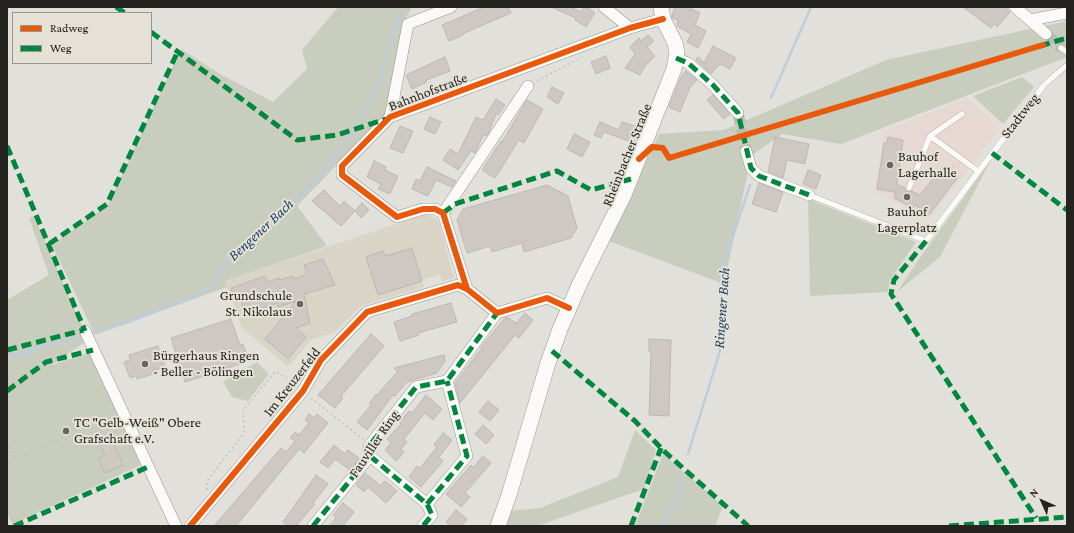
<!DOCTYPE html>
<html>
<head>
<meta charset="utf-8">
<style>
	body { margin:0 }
	#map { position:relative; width:1074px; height:533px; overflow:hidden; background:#e2e0da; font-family:"Crimson Pro",serif }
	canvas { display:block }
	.frame { position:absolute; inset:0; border:8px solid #24231f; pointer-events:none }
	.legend { position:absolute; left:12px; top:12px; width:140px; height:52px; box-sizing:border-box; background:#e5e1d7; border:1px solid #98958d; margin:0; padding:5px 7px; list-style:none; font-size:12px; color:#24231f }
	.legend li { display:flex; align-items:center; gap:8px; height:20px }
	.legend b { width:20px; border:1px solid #98958d }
	.north { position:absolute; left:1022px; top:481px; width:40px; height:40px; -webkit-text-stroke:3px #e5e1d7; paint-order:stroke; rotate:315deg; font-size:11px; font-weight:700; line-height:16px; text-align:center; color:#24231f }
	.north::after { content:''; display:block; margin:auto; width:14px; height:18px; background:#24231f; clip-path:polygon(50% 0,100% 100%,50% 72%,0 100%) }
</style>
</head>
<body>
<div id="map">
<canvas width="1074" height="533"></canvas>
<div class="frame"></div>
<ul class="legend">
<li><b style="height:5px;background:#e8590c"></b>Radweg</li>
<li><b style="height:5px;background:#00873e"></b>Weg</li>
</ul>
<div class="north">N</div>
</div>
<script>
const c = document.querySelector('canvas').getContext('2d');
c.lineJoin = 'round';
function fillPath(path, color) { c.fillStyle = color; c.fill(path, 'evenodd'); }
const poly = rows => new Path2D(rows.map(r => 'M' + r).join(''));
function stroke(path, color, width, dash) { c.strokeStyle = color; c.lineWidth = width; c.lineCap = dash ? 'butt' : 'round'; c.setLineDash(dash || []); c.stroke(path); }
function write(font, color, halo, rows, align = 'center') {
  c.font = font + ' "Crimson Pro",serif'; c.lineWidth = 4; c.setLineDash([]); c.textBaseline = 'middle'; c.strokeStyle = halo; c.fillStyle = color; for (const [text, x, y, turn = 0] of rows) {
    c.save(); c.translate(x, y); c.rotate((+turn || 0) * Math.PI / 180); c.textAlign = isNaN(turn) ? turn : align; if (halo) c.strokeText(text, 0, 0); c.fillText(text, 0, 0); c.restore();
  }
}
const industrial = poly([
	[967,98,1000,128,929,220,874,191,884,131]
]);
const education = poly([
	[426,214,438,220,454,278,442,281,440,274,422,280,424,287,361,306,335,332,311,340,288,367,242,328,225,281]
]);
const green = poly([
	[338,7,412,7,405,20,387,113,297,206,327,246,225,281,227,287,95,335,52,245,108,205,181,49,220,74,273,102,307,69,302,50],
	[1067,21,1067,57,841,144,782,134,748,158,748,172,724,284,609,241,659,134,724,130,886,60],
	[1022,77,1034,87,1003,124,973,96],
	[991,160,940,257,897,292,917,262],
	[808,199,916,242,890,280,888,292,810,296],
	[34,216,88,340,51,365,90,353,141,465,12,524,7,513,7,300,49,275,29,218],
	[257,362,269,374,248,401,232,397,223,382],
	[635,430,656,450,644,489,537,526,502,526,509,511,540,508,618,477],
	[663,454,723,506,715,526,635,526]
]);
const stream = poly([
	[771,98,811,7],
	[90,333,129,322,214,287,227,261,310,186,347,142,377,88,402,7],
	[7,358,83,335],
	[688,454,720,351,721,272,750,185],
	[661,526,676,502,681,478]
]);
const building = poly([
	[484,7,508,7,511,13,462,34,463,35,449,41,442,25,484,7],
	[551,7,570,7,581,12,584,7,587,7,595,13,586,27,575,20,576,18,551,7],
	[675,7,682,7,690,10,690,8,700,13,695,25,706,31,698,48,687,42,691,34,677,26,678,20,672,18,672,15,675,7],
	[963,7,1005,7,1010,12,997,27,994,24,991,28,963,7],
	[648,35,654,41,647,47,655,56,645,66,640,75,625,68,635,54,630,47,639,38,641,41,648,35],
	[713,46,736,58,730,69,720,64,711,74,696,60,698,57,704,63,713,46],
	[606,56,610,68,596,74,591,62,606,56],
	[445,57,450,71,426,80,427,82,412,89,406,75,445,57],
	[686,71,697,80,690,87,680,112,669,107,681,77,686,71],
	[552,87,564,93,558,104,547,97,552,87],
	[713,95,730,114,724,119,707,100,713,95],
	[496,99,505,105,498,115,496,114,488,134,486,136,483,135,475,153,471,151,458,170,443,160,450,149,458,154,476,117,483,120,496,99],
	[527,100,543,109,524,143,519,140,495,178,482,170,501,141,502,142,527,100],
	[430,117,441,122,435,134,424,129,430,117],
	[600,122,619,130,622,122,635,126,631,136,636,138,634,143,604,132,601,138,594,135,600,122],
	[400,126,413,131,403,153,390,148,400,126],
	[574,134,590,142,582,157,567,149,574,134],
	[775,137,809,144,805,164,787,160,783,178,768,172,775,137],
	[888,137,903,140,897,184,905,188,907,192,912,191,920,195,943,166,958,177,929,215,915,205,913,208,894,198,895,192,877,189,884,143,887,143,888,137],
	[374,161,386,167,385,170,398,176,390,194,378,189,381,184,367,177,374,161],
	[427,167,456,181,452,187,436,180,428,196,412,189,416,179,420,181,427,167],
	[808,170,821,175,816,189,803,184,808,170],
	[759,183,783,192,776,212,752,204,759,183],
	[547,185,568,196,577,228,571,238,524,252,522,243,492,252,490,246,467,253,457,220,463,209,547,185],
	[324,190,340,206,344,201,355,211,341,226,312,201,324,190],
	[362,203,369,210,361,218,355,211,362,203],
	[412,248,422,281,378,295,366,257,383,251,385,256,412,248],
	[323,259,335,285,304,294,310,323,296,328,306,337,288,359,265,339,296,301,278,307,277,303,257,310,256,308,244,311,240,297,234,299,231,288,265,276,268,282,279,278,280,280,293,276,294,279,307,274,304,265,323,259],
	[451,303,457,322,418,333,419,335,400,341,394,322,412,316,412,314,451,303],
	[525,313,533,320,519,338,515,335,460,403,455,383,482,348,481,347,505,318,507,317,516,323,525,313],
	[231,319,240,345,243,344,249,361,185,382,171,338,231,319],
	[371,334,384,346,341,396,343,398,335,408,318,395,371,334],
	[649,339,671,340,669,416,649,415,651,351,649,351,649,339],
	[158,346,165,367,152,371,153,374,137,379,136,376,130,378,124,362,130,360,129,355,158,346],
	[444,355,445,361,437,373,407,382,395,396,393,395,367,430,357,422,371,405,369,404,376,394,377,395,398,371,394,368,444,355],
	[426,395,442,409,433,420,425,413,404,439,407,442,401,449,404,452,396,461,385,450,391,443,387,439,401,424,400,422,409,411,412,413,426,395],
	[488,401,499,410,490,421,479,412,488,401],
	[309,414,314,418,317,414,328,423,304,453,299,449,236,526,214,526,281,448,286,452,295,441,290,438,295,432,299,435,309,423,305,420,309,414],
	[483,425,494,435,486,444,475,434,483,425],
	[443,433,452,440,439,457,443,461,421,487,409,477,417,466,420,468,437,447,434,445,443,433],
	[112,440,123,465,105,473,98,458,105,455,100,446,112,440],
	[334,445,345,454,348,450,359,458,350,470,335,459,328,468,320,462,334,445],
	[483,456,491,463,465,493,470,497,461,507,446,494,471,465,473,468,483,456],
	[365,473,381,486,385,481,397,491,386,503,368,487,364,492,356,485,365,473],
	[316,475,328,484,313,503,315,504,296,526,288,526,283,522,316,475],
	[343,503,354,512,343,526,329,526,336,518,333,515,343,503],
	[456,510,467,519,462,526,451,526,446,522,456,510]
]);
const streetTunnel = poly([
	[1046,34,1061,48],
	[738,113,746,151]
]);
const path = poly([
	[537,81,582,57],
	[950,171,956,163],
	[311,398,363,439],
	[7,434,8,434],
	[7,442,15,460],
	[95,442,100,454],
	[7,463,65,437,71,449,87,442,95,442,114,432,119,428],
	[207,490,207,481,244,433,243,410,276,371,296,385]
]);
const lane = poly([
	[1061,48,1067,52],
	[930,136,978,171],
	[909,188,930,136,962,114],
	[809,195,926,241,1044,85,1067,65]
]);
const street = poly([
	[604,7,630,28],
	[1015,7,1046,34],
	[1030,20,1067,13],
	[676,58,688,63,713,85,738,113],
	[390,117,408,24,451,7],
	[746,151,751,168,759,176,809,195],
	[443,213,528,86],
	[467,289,443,213,435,209,423,209,397,217,342,175,342,166,390,117,630,28,663,19],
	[85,331,176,526],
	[370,456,427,504,432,515,423,526],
	[427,504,467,456,447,381],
	[190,526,303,391,321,360,367,312,458,285,467,289,497,313,547,298,569,308],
	[313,526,370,456,369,446,416,387,447,381,497,313]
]);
const secondary = poly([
	[498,526,509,495,548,363,560,329,580,283,624,195,674,69,677,53,675,43,663,19,661,7]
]);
const quiet = poly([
	[116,7,125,13],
	[151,32,297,140,337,135,386,119],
	[1040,46,1067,38],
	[676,58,688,63,713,85,738,113,751,168,759,176,809,195],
	[7,146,85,331],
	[992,153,1067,210],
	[443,213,455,204,557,171,591,190,631,179],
	[926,241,894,280,891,294,1036,518],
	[49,244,107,204,178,51],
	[7,350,84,330],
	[552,351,635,421,665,452,748,526],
	[7,391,46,362,93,350],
	[370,456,427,504,432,515,423,526],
	[427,504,467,456,447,381],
	[14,526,148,467],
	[313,526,370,456,369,446,416,387,447,381,497,313],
	[631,526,661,448],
	[949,526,1067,517]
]);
const cycleway = poly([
	[639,159,652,147,663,148,669,158,1043,45],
	[467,289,443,213,435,209,423,209,397,217,342,175,342,166,390,117,630,28,663,19],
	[190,526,303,391,321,360,367,312,458,285,467,289,497,313,547,298,569,308]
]);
const markers = [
	[890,165,4,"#666560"],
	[907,197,4,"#666560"],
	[300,304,4,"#666560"],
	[145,364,4,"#666560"],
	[66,431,4,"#666560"]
];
const streetNames = [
	["Bahnhofstraße",428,92,-21],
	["Stadtweg",1020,116,-52],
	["Rheinbacher Straße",627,155,-68],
	["Im Kreuzerfeld",292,382,-52],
	["Fauviller Ring",374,444,-56]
];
const poiNames = [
	["Bauhof",898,157],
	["Lagerhalle",898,173],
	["Bauhof",907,212,"center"],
	["Lagerplatz",907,228,"center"],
	["Grundschule",292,296,"right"],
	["St. Nikolaus",292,312,"right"],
	["Bürgerhaus Ringen",153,356],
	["- Beller - Bölingen",153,372],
	["TC \"Gelb-Weiß\" Obere",74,423],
	["Grafschaft e.V.",74,439]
];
const waterNames = [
	["Bengener Bach",261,230,-43],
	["Ringener Bach",722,308,-86]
];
fillPath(industrial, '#e7d8d3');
fillPath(education, '#d8d4c6');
fillPath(green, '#c8cdbd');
stroke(stream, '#bccede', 2.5);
fillPath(building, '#cfc8c2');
stroke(building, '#bcb8b5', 1);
stroke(streetTunnel, '#bcbab5', 11, [11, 5.5]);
stroke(lane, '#979591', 6);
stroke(street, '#979591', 12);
stroke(secondary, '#979591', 16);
stroke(path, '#c1c1bf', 1.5, [2, 3]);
stroke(lane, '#fbfaf9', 5.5);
stroke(street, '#fbfaf9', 11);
stroke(secondary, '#fbfaf9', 15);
stroke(quiet, '#00873e', 5, [10, 5]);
stroke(cycleway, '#e8590c', 6);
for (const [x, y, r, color] of markers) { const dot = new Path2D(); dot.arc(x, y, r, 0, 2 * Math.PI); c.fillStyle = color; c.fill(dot); stroke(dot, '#e5e1d7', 1.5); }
write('14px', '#24231f', '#e5e1d7', streetNames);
write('14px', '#24231f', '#e5e1d7', poiNames, 'left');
write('italic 15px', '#184265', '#e5e1d7', waterNames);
</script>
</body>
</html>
